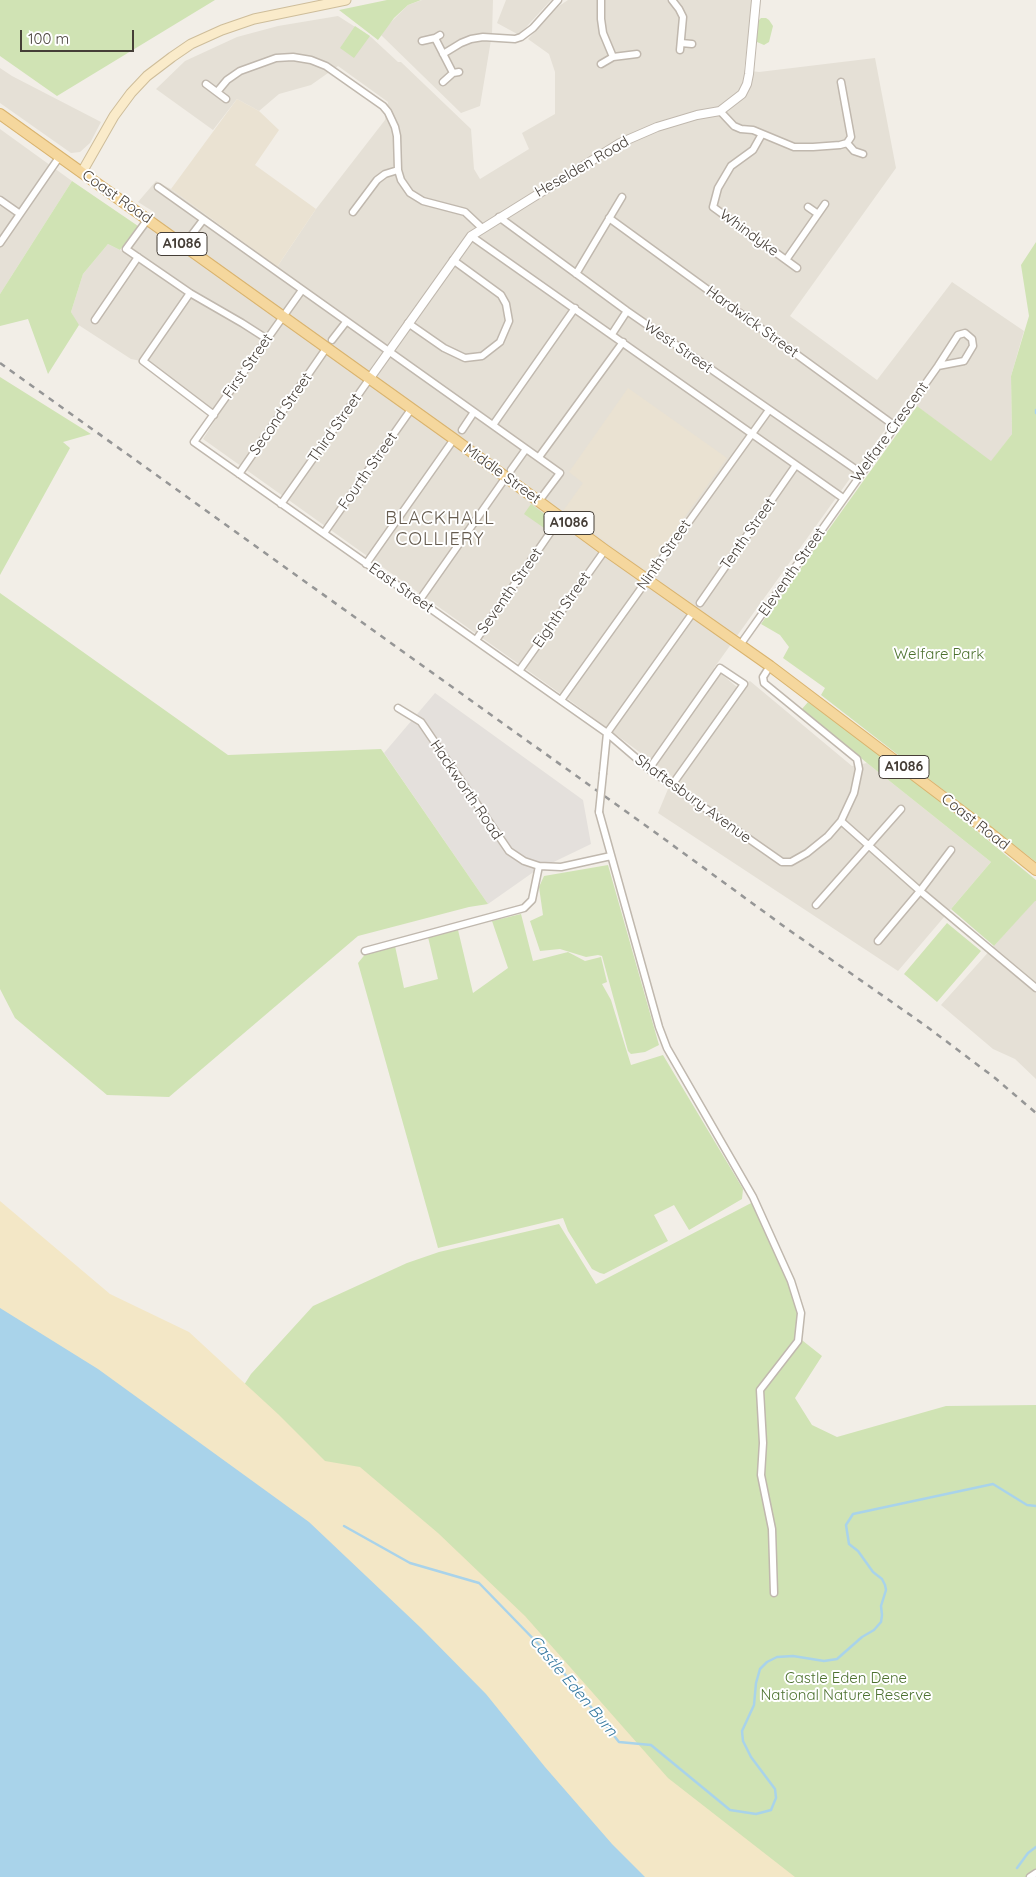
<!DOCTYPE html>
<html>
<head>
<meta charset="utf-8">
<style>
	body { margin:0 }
	#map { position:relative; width:1036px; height:1877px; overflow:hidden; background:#f2eee7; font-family:Quicksand,sans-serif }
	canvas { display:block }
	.scale { position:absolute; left:20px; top:30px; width:114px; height:22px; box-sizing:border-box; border:2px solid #453e37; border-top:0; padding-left:6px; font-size:15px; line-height:18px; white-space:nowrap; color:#453e37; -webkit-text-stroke:4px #fff; paint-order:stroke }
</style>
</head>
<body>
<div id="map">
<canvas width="1036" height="1877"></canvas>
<div class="scale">100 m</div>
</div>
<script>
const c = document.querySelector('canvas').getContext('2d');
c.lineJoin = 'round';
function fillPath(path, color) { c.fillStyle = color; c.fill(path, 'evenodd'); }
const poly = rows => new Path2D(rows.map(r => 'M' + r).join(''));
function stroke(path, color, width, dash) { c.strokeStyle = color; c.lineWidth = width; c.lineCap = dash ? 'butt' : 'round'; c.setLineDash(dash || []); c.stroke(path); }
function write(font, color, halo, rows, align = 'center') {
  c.font = font + ' Quicksand,sans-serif'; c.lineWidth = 4; c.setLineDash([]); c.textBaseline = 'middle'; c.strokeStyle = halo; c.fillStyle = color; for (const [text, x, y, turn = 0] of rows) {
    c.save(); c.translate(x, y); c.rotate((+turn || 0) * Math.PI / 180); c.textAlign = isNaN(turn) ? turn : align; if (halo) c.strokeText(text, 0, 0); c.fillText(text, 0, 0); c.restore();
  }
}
const residential = poly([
	[422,0,493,0,492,34,480,106,461,113,381,35,386,27,408,5],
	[506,0,551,0,519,35,497,23],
	[568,0,753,0,744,70,759,72,875,58,896,168,790,316,877,380,952,282,1024,331,1011,376,1012,434,991,462,907,399,714,668,737,687,750,681,852,766,867,763,991,862,898,971,658,813,673,777,572,702,203,439,219,414,151,363,131,359,77,324,71,312,83,274,108,244,126,253,154,212,138,202,156,181,171,189,277,267,316,209,385,120,388,102,338,66,311,85,279,94,259,111,237,99,213,130,156,89,185,61,237,37,278,26,338,16,371,37,398,62,401,62,471,129,474,169,480,179,529,149,522,133,555,114,555,72,549,54,528,39,559,6],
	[0,68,12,76,101,122,90,143,80,152,71,153,0,103],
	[0,129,72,181,0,294],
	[1035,900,1036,901,1036,1079,1015,1059,993,1049,941,1005]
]);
const industrial = poly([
	[435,693,583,800,591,844,535,871,488,904,384,753]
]);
const education = poly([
	[237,99,259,111,279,130,255,165,316,209,277,267,171,189],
	[628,388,727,458,646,571,563,511,583,483,569,472]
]);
const green = poly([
	[0,0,215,0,57,96,0,56],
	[387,0,421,0,408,5,394,18,378,40,339,10],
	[761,18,766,18,769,20,773,26,769,42,764,45,757,42,756,39,757,22],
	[355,26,370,36,354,58,340,48],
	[72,181,138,226,120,250,108,244,83,274,71,312,79,325,48,374,28,319,0,326,0,294],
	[1036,242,1036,862,821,695,825,688,783,658,789,647,780,635,761,624,917,406,991,461,1012,434,1011,376,1029,316,1021,265],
	[0,377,91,434,63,442,70,448,0,575],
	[531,504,554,521,547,530,524,514],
	[0,593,228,755,381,749,488,904,469,907,358,936,169,1097,107,1095,15,1018,0,989],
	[808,702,920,784,1036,880,1036,901,1035,901,994,946,951,909,991,862,867,763,802,709],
	[608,865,659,1045,645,1052,631,1054,628,1051,602,956,598,955,586,957,560,949,540,951,530,921,543,915,539,887,544,876],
	[521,914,533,961,568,952,585,961,601,957,607,982,602,984,611,1000,631,1065,663,1055,743,1189,742,1199,689,1230,674,1205,654,1215,668,1241,604,1274,600,1273,592,1269,568,1231,563,1218,438,1248,358,963,367,952,395,946,404,988,438,979,428,937,458,930,473,993,508,968,492,921],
	[947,923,981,951,937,1002,904,974],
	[755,1201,791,1281,801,1313,798,1337,822,1356,795,1398,812,1425,837,1437,946,1406,1036,1405,1036,1873,1030,1877,645,1877,211,1437,251,1374,313,1306,407,1263,439,1252,559,1224,596,1284]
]);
const sand = poly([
	[0,1201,110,1294,189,1332,278,1414,325,1461,360,1467,438,1533,525,1616,668,1778,795,1877,590,1877,0,1366]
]);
const water = poly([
	[0,1308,98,1369,309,1522,421,1628,486,1694,545,1767,612,1844,645,1877,0,1877]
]);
const stream = poly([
	[1036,410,1036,413],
	[344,1526,410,1563,479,1583,551,1657,619,1742,651,1745,730,1810,756,1814,771,1810,776,1798,775,1789,751,1757,743,1741,742,1731,754,1705,756,1683,760,1669,767,1662,777,1657,793,1656,824,1661,837,1659,862,1637,874,1630,881,1622,882,1615,881,1606,886,1590,885,1585,882,1579,873,1572,858,1551,849,1544,846,1525,853,1514,993,1484,1027,1505,1036,1506],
	[1017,1868,1028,1853,1036,1847]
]);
const minor = poly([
	[601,0,601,19,603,33,613,57],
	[672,0,679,9,683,17,680,50],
	[435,38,453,73],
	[422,41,435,38,440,35],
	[681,43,692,44],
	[443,54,461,43,471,39,483,37,515,39,521,37,533,28,558,0],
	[601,64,613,57,637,54],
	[443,82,453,73,459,72],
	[206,84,226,99],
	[217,92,227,80,240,71,276,58,293,57,311,60,326,66,383,106,388,112,395,127,397,136,398,170,401,180,410,193,423,201,465,212,482,228],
	[720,111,734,126,741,129,753,130,794,147,813,147,840,145,847,143,851,137,841,82],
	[762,134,753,150,731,166,718,188,713,207,786,260,825,204],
	[847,143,854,151,863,154],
	[158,187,560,473,539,501],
	[0,200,20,214],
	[808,207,818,214],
	[353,212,377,180,385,174,398,170],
	[499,217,627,311,861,473],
	[609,218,895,426],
	[148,219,126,249,190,293,242,323,267,339],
	[471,236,843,498],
	[0,243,60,156],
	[184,245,203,220],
	[786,260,797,268],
	[576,274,622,197],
	[302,290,194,442,607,733,649,769,782,862,791,862,807,853,828,836,841,821,854,793,859,769,857,759,764,683,763,677,770,666],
	[190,293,143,361,214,415],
	[95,320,138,257],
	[408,323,444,348,465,358,482,356,500,342,509,321,506,304,501,295,453,260],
	[612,334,627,311],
	[332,340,346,322],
	[493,425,575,308],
	[462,430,474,412],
	[539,457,623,342],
	[511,470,526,449],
	[239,474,323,353],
	[281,504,370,378],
	[324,533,412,408],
	[366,564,454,439],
	[419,601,506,477],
	[700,603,796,465],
	[476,640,561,517],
	[740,645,938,366,958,335,965,333,972,339,973,346,964,361,938,366],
	[519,671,605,550],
	[561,700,769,410],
	[398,708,421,722,509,851,524,861,539,866],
	[649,769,720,668,744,684,672,785],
	[603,773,607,733,694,611],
	[599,812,659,1027,667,1048,753,1197,791,1281,801,1313,798,1341,760,1390,763,1443,761,1475,772,1529,774,1593],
	[841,821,920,891,1036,988],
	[816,905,901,809],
	[878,941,920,891,951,850],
	[365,951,524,908,532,900,539,866,561,867,611,856],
	[1030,1877,1036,1873]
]);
const tertiary = poly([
	[370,378,471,236,620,143,657,127,697,115,720,111,742,94,747,84,749,74,756,0]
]);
const secondary = poly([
	[82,172,114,116,131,93,147,76,172,57,191,44,222,30,254,19,346,0]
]);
const primary = poly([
	[0,114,454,439,605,550,770,666,980,825,1036,870]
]);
const rail = poly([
	[0,363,656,833,789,930,926,1026,995,1078,1036,1113]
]);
const minorBridge = poly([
	[599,812,603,773]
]);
const shields = [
	[182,244,50],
	[569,523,50],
	[904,767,50]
];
const shieldNames = [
	["A1086",182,244],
	["A1086",569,523],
	["A1086",904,767]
];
const streetNames = [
	["Heselden Road",582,167,-30],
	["Coast Road",117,197,35],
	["Whindyke",749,233,36],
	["Hardwick Street",752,322,36],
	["West Street",678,347,35],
	["First Street",248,366,-55],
	["Second Street",281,414,-55],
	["Third Street",335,428,-55],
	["Welfare Crescent",890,432,-54],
	["Fourth Street",368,471,-55],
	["Middle Street",502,474,36],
	["Tenth Street",748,534,-55],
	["Ninth Street",664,555,-55],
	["Eleventh Street",792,572,-55],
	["East Street",401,588,35],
	["Seventh Street",510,591,-55],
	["Eighth Street",562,610,-55],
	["Hackworth Road",466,790,56],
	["Shaftesbury Avenue",693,799,36],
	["Coast Road",975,822,38]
];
const parkNames = [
	["Welfare Park",939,654],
	["Castle Eden Dene",846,1678],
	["National Nature Reserve",846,1695]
];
const waterNames = [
	["Castle Eden Burn",573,1686,50]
];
const quarterNames = [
	["BLACKHALL",440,519],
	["COLLIERY",440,540]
];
fillPath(residential, '#e5e0d6');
fillPath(industrial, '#e4e0dc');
fillPath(education, '#eae2d2');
fillPath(green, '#d0e3b4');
fillPath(sand, '#f3e7c6');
fillPath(water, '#a9d3ea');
stroke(stream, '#a9d3ea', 2.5);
stroke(minor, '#c0b8ae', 9);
stroke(tertiary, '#c0b8ae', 10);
stroke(secondary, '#cebd9a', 11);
stroke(primary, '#d9b36e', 12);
stroke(minor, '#fff', 6);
stroke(tertiary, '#fff', 8);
stroke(secondary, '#faebca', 9);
stroke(primary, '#f5d79d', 10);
stroke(rail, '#969696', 2.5, [6, 6]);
stroke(minorBridge, '#c0b8ae', 9, []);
stroke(minorBridge, '#fff', 6);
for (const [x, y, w] of shields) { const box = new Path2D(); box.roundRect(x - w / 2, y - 11.5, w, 23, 4); c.fillStyle = '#fff'; c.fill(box); stroke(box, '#453e37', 1); }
write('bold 14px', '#453e37', null, shieldNames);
write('15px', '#453e37', '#fff', streetNames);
write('15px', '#4c712f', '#fff', parkNames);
write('italic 16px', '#377aa0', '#fff', waterNames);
c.letterSpacing = '1px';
write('18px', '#665c4f', '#fff', quarterNames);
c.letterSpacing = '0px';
</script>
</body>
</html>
